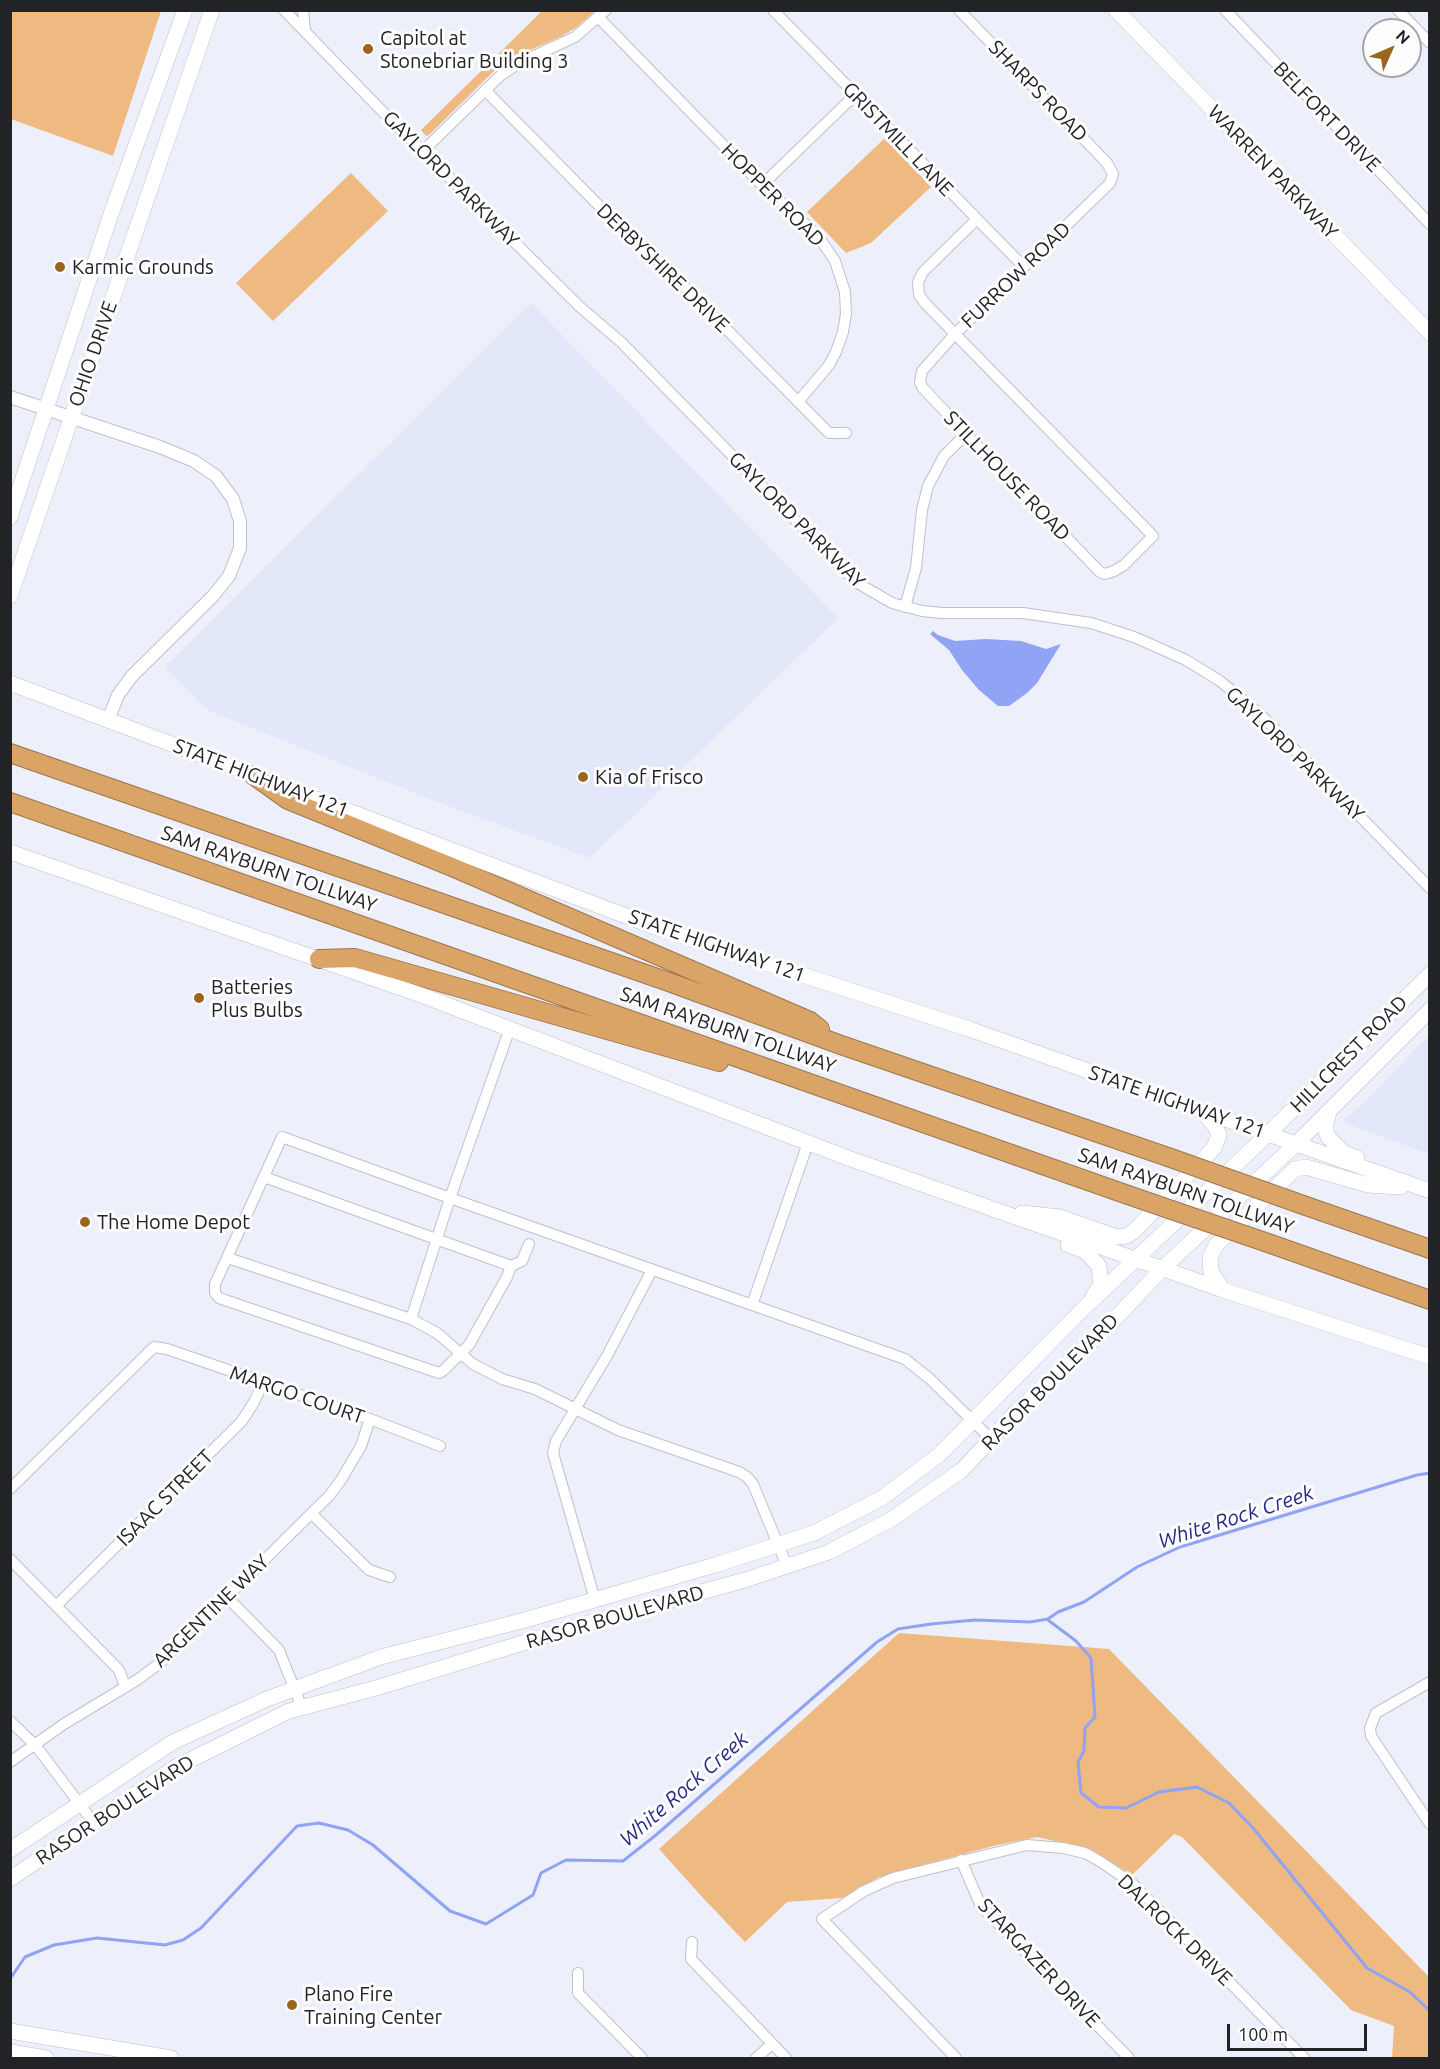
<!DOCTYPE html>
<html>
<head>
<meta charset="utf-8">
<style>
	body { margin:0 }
	#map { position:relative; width:1440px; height:2069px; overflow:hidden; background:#edf0fa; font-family:Ubuntu,sans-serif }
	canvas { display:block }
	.frame { position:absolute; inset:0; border:12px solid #222326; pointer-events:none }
	.north { position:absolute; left:1362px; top:18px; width:60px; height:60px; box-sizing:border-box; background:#fdfdfd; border:2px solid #a5a6a7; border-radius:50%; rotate:45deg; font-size:16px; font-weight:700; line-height:24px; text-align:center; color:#222326 }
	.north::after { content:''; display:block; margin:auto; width:21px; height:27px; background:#9a651d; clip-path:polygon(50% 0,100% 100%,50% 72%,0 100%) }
	.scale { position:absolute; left:1227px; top:2024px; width:140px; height:27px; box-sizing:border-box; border:3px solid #222326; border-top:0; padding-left:8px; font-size:18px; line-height:21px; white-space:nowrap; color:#222326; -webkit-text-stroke:4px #fdfdfd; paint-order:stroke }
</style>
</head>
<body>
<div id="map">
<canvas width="1440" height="2069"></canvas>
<div class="frame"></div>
<div class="north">N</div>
<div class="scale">100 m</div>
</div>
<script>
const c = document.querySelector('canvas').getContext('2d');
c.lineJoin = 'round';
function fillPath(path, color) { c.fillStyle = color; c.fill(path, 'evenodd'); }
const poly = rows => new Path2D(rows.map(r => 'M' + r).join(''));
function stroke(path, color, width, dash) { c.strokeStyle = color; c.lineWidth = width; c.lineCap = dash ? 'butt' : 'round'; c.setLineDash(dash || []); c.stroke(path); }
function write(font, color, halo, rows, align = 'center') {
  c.font = font + ' Ubuntu,sans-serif'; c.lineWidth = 6; c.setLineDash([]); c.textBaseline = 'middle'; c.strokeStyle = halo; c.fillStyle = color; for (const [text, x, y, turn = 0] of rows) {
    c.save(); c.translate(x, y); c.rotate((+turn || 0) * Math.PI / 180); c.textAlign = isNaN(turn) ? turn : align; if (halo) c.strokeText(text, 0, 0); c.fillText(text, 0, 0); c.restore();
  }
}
const built = poly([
	[531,303,838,618,590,858,440,803,207,710,165,667],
	[1429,1035,1429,1154,1345,1123,1345,1118,1362,1105]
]);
const green = poly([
	[10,11,161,11,113,156,11,119],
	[542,11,595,11,577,27,562,36,512,58,497,68,429,135,426,136,421,130],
	[885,138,931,187,871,243,846,253,807,212],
	[351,173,388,211,273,321,236,283],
	[899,1633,1109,1649,1429,1977,1429,2058,1392,2058,1394,2026,1351,2010,1182,1837,1174,1834,1132,1875,1090,1849,1037,1837,997,1845,879,1877,842,1898,787,1902,745,1942,703,1898,659,1849]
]);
const water = poly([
	[933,631,938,635,955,641,986,639,1021,641,1046,649,1061,644,1037,683,1027,693,1009,706,998,706,979,690,962,670,949,650,930,634]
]);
const stream = poly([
	[1048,1620,1076,1641,1091,1658,1095,1717,1085,1728,1084,1751,1078,1762,1081,1793,1099,1807,1126,1808,1159,1792,1197,1787,1229,1803,1253,1828,1367,1968,1410,1992,1430,2011],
	[10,1979,25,1957,54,1945,97,1938,165,1945,183,1940,201,1928,297,1826,319,1823,348,1830,373,1845,450,1911,486,1924,533,1895,541,1873,566,1860,623,1861,656,1835,877,1642,898,1629,931,1624,975,1620,1030,1622,1048,1619,1058,1612,1084,1602,1137,1567,1180,1547,1417,1475,1430,1473]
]);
const minor = poly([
	[284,10,380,109,580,307,621,342,856,582,892,603,922,611,942,613,1023,613,1091,623,1134,637,1186,660,1220,681,1259,713,1430,888],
	[303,10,305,31],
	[773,10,1024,267],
	[959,10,1107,163,1113,174,1110,183,955,334,922,371,920,382,922,387,966,434,1100,572,1105,574,1114,571,1124,565,1153,536,955,334,925,303,919,295,918,282,923,272,977,219],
	[1225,10,1430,224],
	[1398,10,1430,43],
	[599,18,762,185,818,236,835,261,845,292,846,314,843,332,836,352,829,365,798,402],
	[485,90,614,221,660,262,829,433,846,433],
	[423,151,501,75,521,62,575,37,606,10],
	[762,185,855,95],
	[905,607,916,568,922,510,928,486,944,456,966,434],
	[510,1028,450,1198,905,1359,930,1379,991,1439],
	[264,1177,511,1266],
	[228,1258,411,1319,450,1198,282,1137,215,1284,215,1293,219,1298,439,1373,444,1370,469,1345,507,1277,511,1266,522,1261,529,1244],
	[752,1305,808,1143],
	[411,1319,437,1333,473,1364,502,1379,535,1389,618,1430,739,1472,747,1477,753,1484,787,1566],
	[10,1489,154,1347,167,1349,370,1419,440,1446],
	[312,1514,369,1570,390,1577],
	[10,1559,119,1670,125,1686],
	[228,1598,279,1650,302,1708],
	[595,1600,553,1453,556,1441,608,1354,652,1270],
	[56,1606,242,1421,254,1402,263,1383],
	[1430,1682,1376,1713,1370,1728,1371,1736,1430,1824],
	[10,1721,36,1746,93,1822],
	[10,1762,64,1724,137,1680,160,1663,330,1495,341,1480,361,1446,370,1419],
	[961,1860,981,1906,1129,2058],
	[692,1942,691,1959,786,2058],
	[578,1973,578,1993,642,2058],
	[756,2058,772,2044],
	[956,2058,822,1919,864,1891,893,1878,1027,1845,1063,1848,1085,1853,1101,1862,1133,1884,1304,2058]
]);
const tertiary = poly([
	[10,397,160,447,194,461,216,476,233,499,240,521,240,548,229,576,213,596,132,676,118,695,108,720]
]);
const secondary = poly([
	[1116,10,1430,333],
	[10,517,111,214,185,10],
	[10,596,212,10],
	[10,683,655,927,969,1029,1430,1191],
	[10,852,421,995,848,1158,1223,1290,1430,1357],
	[1329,1111,1325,1128,1328,1137,1344,1153,1357,1158],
	[1022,1213,1060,1217,1117,1237,1127,1236,1134,1231,1214,1148,1219,1135,1215,1126,1202,1111],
	[1068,1245,1085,1251,1099,1266,1101,1284,1093,1297],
	[1223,1290,1211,1272,1210,1258,1216,1245,1295,1169,1306,1167,1368,1185,1401,1187],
	[10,1850,173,1742,267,1699,381,1657,525,1620,715,1565,814,1533,882,1498,940,1454,1083,1309,1268,1134,1430,974],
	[10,1879,176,1767,289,1711,376,1688,578,1626,745,1580,829,1552,892,1519,962,1470,1017,1411,1111,1323,1163,1268,1295,1145,1430,1010],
	[10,2031,171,2058],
	[10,2052,46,2058]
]);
const motorway = poly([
	[10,753,666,981,841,1045,1168,1157],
	[253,775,288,800,452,867,810,1021,820,1029],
	[10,802,1128,1195],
	[319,959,355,958,719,1062],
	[1306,1206,1430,1249],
	[1268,1243,1430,1300]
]);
const motorwayBridge = poly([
	[1168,1157,1306,1206],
	[1128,1195,1268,1243]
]);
const markers = [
	[368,49,6,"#9a651d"],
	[60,267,6,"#9a651d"],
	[583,777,6,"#9a651d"],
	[199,998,6,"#9a651d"],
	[85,1222,6,"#9a651d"],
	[292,2005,6,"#9a651d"]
];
const poiNames = [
	["Capitol at",380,38],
	["Stonebriar Building 3",380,61],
	["Karmic Grounds",72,267],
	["Kia of Frisco",595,777],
	["Batteries",211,987],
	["Plus Bulbs",211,1010],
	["The Home Depot",97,1222],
	["Plano Fire",304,1994],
	["Training Center",304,2017]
];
const streetNames = [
	["SHARPS ROAD",1038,91,46],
	["BELFORT DRIVE",1327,117,46],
	["GRISTMILL LANE",898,139,46],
	["WARREN PARKWAY",1273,172,46],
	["GAYLORD PARKWAY",451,179,45],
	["HOPPER ROAD",773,195,45],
	["DERBYSHIRE DRIVE",663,268,44],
	["FURROW ROAD",1016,275,-44],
	["OHIO DRIVE",93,354,-71],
	["STILLHOUSE ROAD",1007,476,46],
	["GAYLORD PARKWAY",797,520,45],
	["GAYLORD PARKWAY",1295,754,44],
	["STATE HIGHWAY 121",261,778,21],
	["SAM RAYBURN TOLLWAY",269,869,19],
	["STATE HIGHWAY 121",717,946,19],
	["SAM RAYBURN TOLLWAY",728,1030,19],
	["HILLCREST ROAD",1349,1054,-45],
	["STATE HIGHWAY 121",1177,1102,19],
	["SAM RAYBURN TOLLWAY",1186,1191,19],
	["RASOR BOULEVARD",1050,1382,-45],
	["MARGO COURT",297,1395,19],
	["ISAAC STREET",165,1498,-45],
	["ARGENTINE WAY",211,1611,-44],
	["RASOR BOULEVARD",615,1617,-16],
	["RASOR BOULEVARD",115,1810,-33],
	["DALROCK DRIVE",1175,1930,44],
	["STARGAZER DRIVE",1039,1963,47]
];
const waterNames = [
	["White Rock Creek",1236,1517,-18],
	["White Rock Creek",684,1789,-41]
];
fillPath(built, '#e2e7f9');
fillPath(green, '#eeba81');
fillPath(water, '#90a3f4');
stroke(stream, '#90a3f4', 3);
stroke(minor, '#bec1cb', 12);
stroke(tertiary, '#bec1cb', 14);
stroke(secondary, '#bec1cb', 16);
stroke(motorway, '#9a7750', 20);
stroke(minor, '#fff', 10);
stroke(tertiary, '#fff', 12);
stroke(secondary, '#fff', 15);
stroke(motorway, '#daa466', 18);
stroke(motorwayBridge, '#9a7750', 20, []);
stroke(motorwayBridge, '#daa466', 18);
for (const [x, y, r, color] of markers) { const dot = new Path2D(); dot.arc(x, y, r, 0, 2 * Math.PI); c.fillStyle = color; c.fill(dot); stroke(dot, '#fdfdfd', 2); }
write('20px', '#222326', '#fdfdfd', poiNames, 'left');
write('20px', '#222326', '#fdfdfd', streetNames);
write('italic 21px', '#252a85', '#fdfdfd', waterNames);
</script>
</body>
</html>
